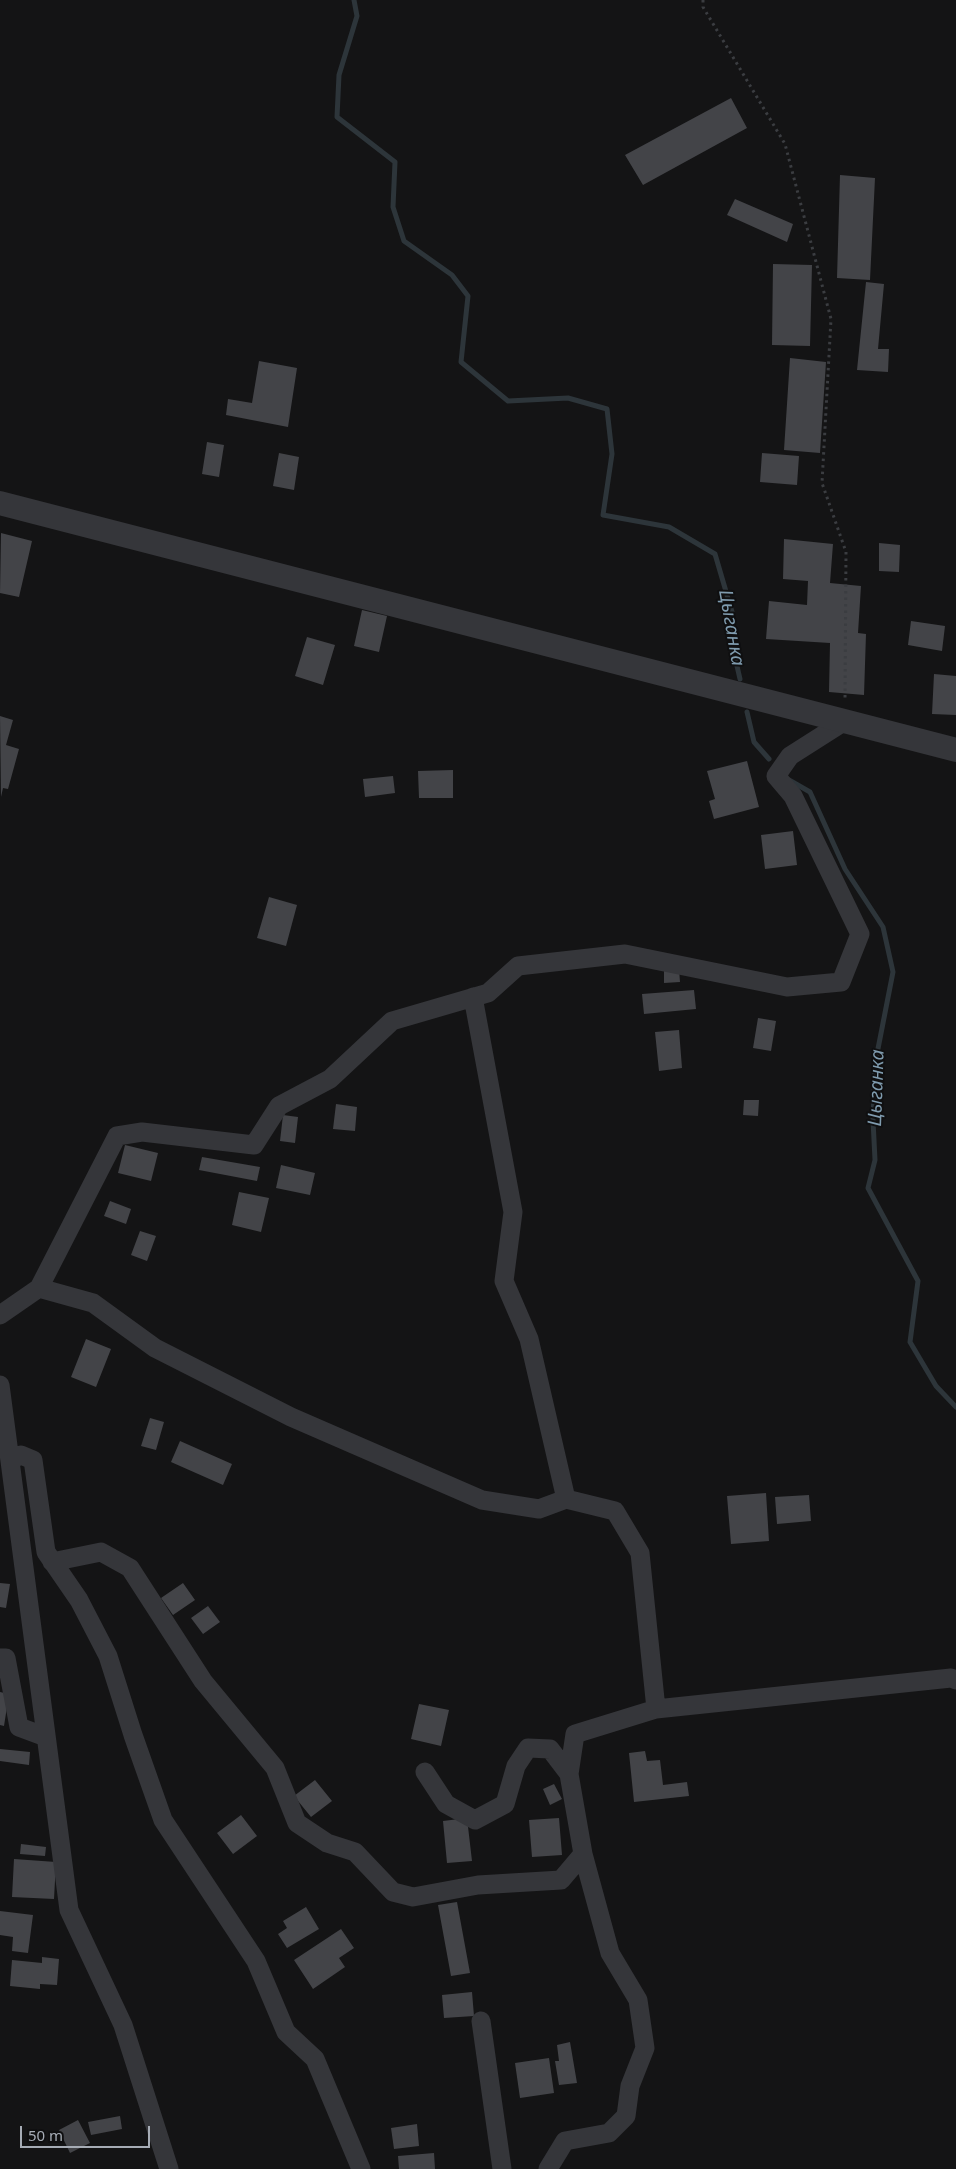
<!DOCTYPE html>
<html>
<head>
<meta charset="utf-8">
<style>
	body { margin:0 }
	#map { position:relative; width:956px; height:2169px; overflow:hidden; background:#141415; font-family:"Noto Sans",sans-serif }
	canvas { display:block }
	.scale { position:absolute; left:20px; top:2126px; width:130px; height:22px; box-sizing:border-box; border:2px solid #a6acb5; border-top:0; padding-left:6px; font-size:15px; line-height:18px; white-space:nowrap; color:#a6acb5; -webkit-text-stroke:4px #0f0f10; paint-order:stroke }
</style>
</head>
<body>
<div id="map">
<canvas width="956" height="2169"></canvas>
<div class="scale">50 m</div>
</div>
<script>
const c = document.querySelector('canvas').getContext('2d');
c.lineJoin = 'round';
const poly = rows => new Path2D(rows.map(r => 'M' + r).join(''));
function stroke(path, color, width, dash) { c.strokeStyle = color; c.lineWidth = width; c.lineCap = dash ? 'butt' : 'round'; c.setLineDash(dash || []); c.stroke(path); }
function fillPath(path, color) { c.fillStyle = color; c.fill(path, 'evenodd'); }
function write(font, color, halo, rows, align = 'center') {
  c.font = font + ' "Noto Sans",sans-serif'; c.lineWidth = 4; c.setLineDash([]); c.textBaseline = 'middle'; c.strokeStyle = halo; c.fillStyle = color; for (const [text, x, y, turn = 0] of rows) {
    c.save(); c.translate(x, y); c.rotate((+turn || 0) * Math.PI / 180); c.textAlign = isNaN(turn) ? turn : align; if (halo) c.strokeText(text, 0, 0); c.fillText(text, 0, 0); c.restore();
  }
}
const stream = poly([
	[354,0,357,16,339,75,337,117,395,162,393,207,404,241,452,275,468,296,461,362,508,401,568,398,607,409,612,454,603,515,669,527,715,554,732,612,734,653,740,679],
	[747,712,754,742,769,759],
	[789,780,810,792,845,869,883,927,893,972,875,1064,873,1120,875,1160,868,1188,918,1281,910,1342,936,1386,956,1407]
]);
const building = poly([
	[731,98,747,128,643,185,625,155],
	[840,175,875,178,870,280,837,278],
	[735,199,793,224,787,242,727,215],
	[773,264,812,265,810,346,772,345],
	[866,282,884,284,878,349,889,349,888,372,857,370],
	[790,358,826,362,820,453,784,450],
	[259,361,297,368,288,427,226,415,228,399,252,403],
	[207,442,224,445,219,477,202,474],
	[279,453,299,457,294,490,273,486],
	[762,453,799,456,797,485,760,482],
	[1,533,32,541,19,597,0,593],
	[784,539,833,544,830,583,861,586,858,633,866,634,864,695,829,692,830,643,766,639,769,601,807,605,808,581,783,579],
	[879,543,900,545,899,572,879,571],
	[362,610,387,616,379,652,354,646],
	[911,621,945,626,942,651,908,645],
	[307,637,335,645,323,685,295,676],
	[934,674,956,676,956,715,932,714],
	[0,716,13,720,6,745,19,749,8,789,3,788,1,797],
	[747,761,759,807,714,819,709,801,715,799,707,771],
	[453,770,453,798,419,798,418,771],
	[393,776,395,793,365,797,363,779],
	[793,831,797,865,765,869,761,835],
	[269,897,297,905,286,946,257,938],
	[679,969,680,982,664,983,664,970],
	[694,990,696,1009,644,1014,642,994],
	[758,1018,776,1021,771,1051,753,1048],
	[679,1030,682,1068,659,1071,655,1032],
	[744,1100,759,1100,758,1116,743,1115],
	[336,1104,357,1107,355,1131,333,1129],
	[283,1115,298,1117,295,1143,280,1141],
	[125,1145,158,1153,151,1181,118,1173],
	[202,1157,260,1167,257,1181,199,1170],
	[281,1165,315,1173,310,1195,276,1188],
	[239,1192,269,1198,261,1232,232,1225],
	[110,1201,131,1209,126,1224,104,1216],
	[140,1231,156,1236,147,1261,131,1255],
	[86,1339,111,1349,96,1387,71,1377],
	[150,1418,164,1422,156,1450,141,1446],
	[180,1441,232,1464,223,1485,171,1462],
	[766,1493,769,1541,731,1544,727,1496],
	[809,1495,811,1521,777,1524,775,1497],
	[0,1583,10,1584,6,1608,0,1607],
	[183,1583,195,1600,173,1615,161,1598],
	[208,1606,220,1622,203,1634,191,1618],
	[0,1692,9,1694,4,1726,0,1725],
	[419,1704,449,1710,441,1746,411,1739],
	[0,1749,30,1752,29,1765,0,1761],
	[645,1751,647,1761,660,1760,663,1785,687,1782,689,1796,634,1802,629,1753],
	[315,1780,332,1801,311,1817,294,1796],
	[554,1784,562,1799,550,1805,543,1789],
	[241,1815,257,1836,233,1854,217,1833],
	[467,1818,472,1861,447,1863,443,1821],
	[559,1818,562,1855,532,1857,529,1820],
	[21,1844,46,1847,45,1856,20,1854],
	[14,1859,56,1862,54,1899,12,1897],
	[457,1902,470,1973,451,1976,438,1905],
	[306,1907,319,1929,287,1948,278,1934,287,1928,283,1921],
	[0,1911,33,1915,28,1953,12,1951,13,1937,0,1935],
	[341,1929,354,1948,339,1958,345,1967,313,1989,294,1960],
	[42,1957,59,1959,57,1985,40,1984,40,1989,10,1986,12,1960,42,1963],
	[472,1992,474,2016,444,2018,442,1995],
	[570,2042,577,2083,559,2085,555,2061,559,2061,557,2045],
	[549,2058,554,2093,520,2098,515,2063],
	[120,2116,122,2129,91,2135,88,2122],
	[78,2120,90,2143,70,2153,59,2130],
	[417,2124,419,2146,394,2149,391,2128],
	[434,2153,435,2169,399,2169,398,2156]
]);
const path = poly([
	[703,0,703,7,785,144,831,319,822,483,846,552,845,701]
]);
const minor = poly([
	[473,997,513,1212,504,1281,529,1339,566,1499,615,1511,640,1553,656,1709,951,1678,956,1680],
	[39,1288,93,1303,155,1348,291,1417,482,1500,539,1509,566,1499],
	[0,1315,39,1288,117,1136,142,1132,254,1145,279,1106,330,1079,392,1021,488,993,518,966,625,954,787,987,841,982,860,934,793,796,776,776,790,756,845,721],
	[0,1385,69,1910,123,2025,169,2169],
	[10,1460,21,1455,33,1460,46,1552,79,1600,108,1656,133,1735,163,1820,256,1961,286,2032,315,2059,361,2169],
	[52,1562,101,1552,130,1568,203,1681,275,1768,297,1823,327,1843,355,1852,393,1892,413,1897,478,1885,561,1880,583,1854],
	[0,1658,6,1658,19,1727,46,1737],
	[425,1772,446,1804,475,1820,505,1804,516,1766,528,1748,550,1749,569,1774],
	[481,2021,502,2169],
	[548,2169,565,2141,609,2133,626,2116,630,2086,645,2048,638,2000,610,1953,583,1854,569,1774,575,1734,656,1709]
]);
const tertiary = poly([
	[0,503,956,750]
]);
const waterNames = [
	["Цыганка",731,628,80],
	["Цыганка",877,1088,-88]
];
stroke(stream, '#2d353a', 5);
fillPath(building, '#434448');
stroke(path, '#3b3d41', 3, [2.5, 4]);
stroke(minor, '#35363a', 19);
stroke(tertiary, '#35363a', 24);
write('italic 19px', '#7f9bae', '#0f0f10', waterNames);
</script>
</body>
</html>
